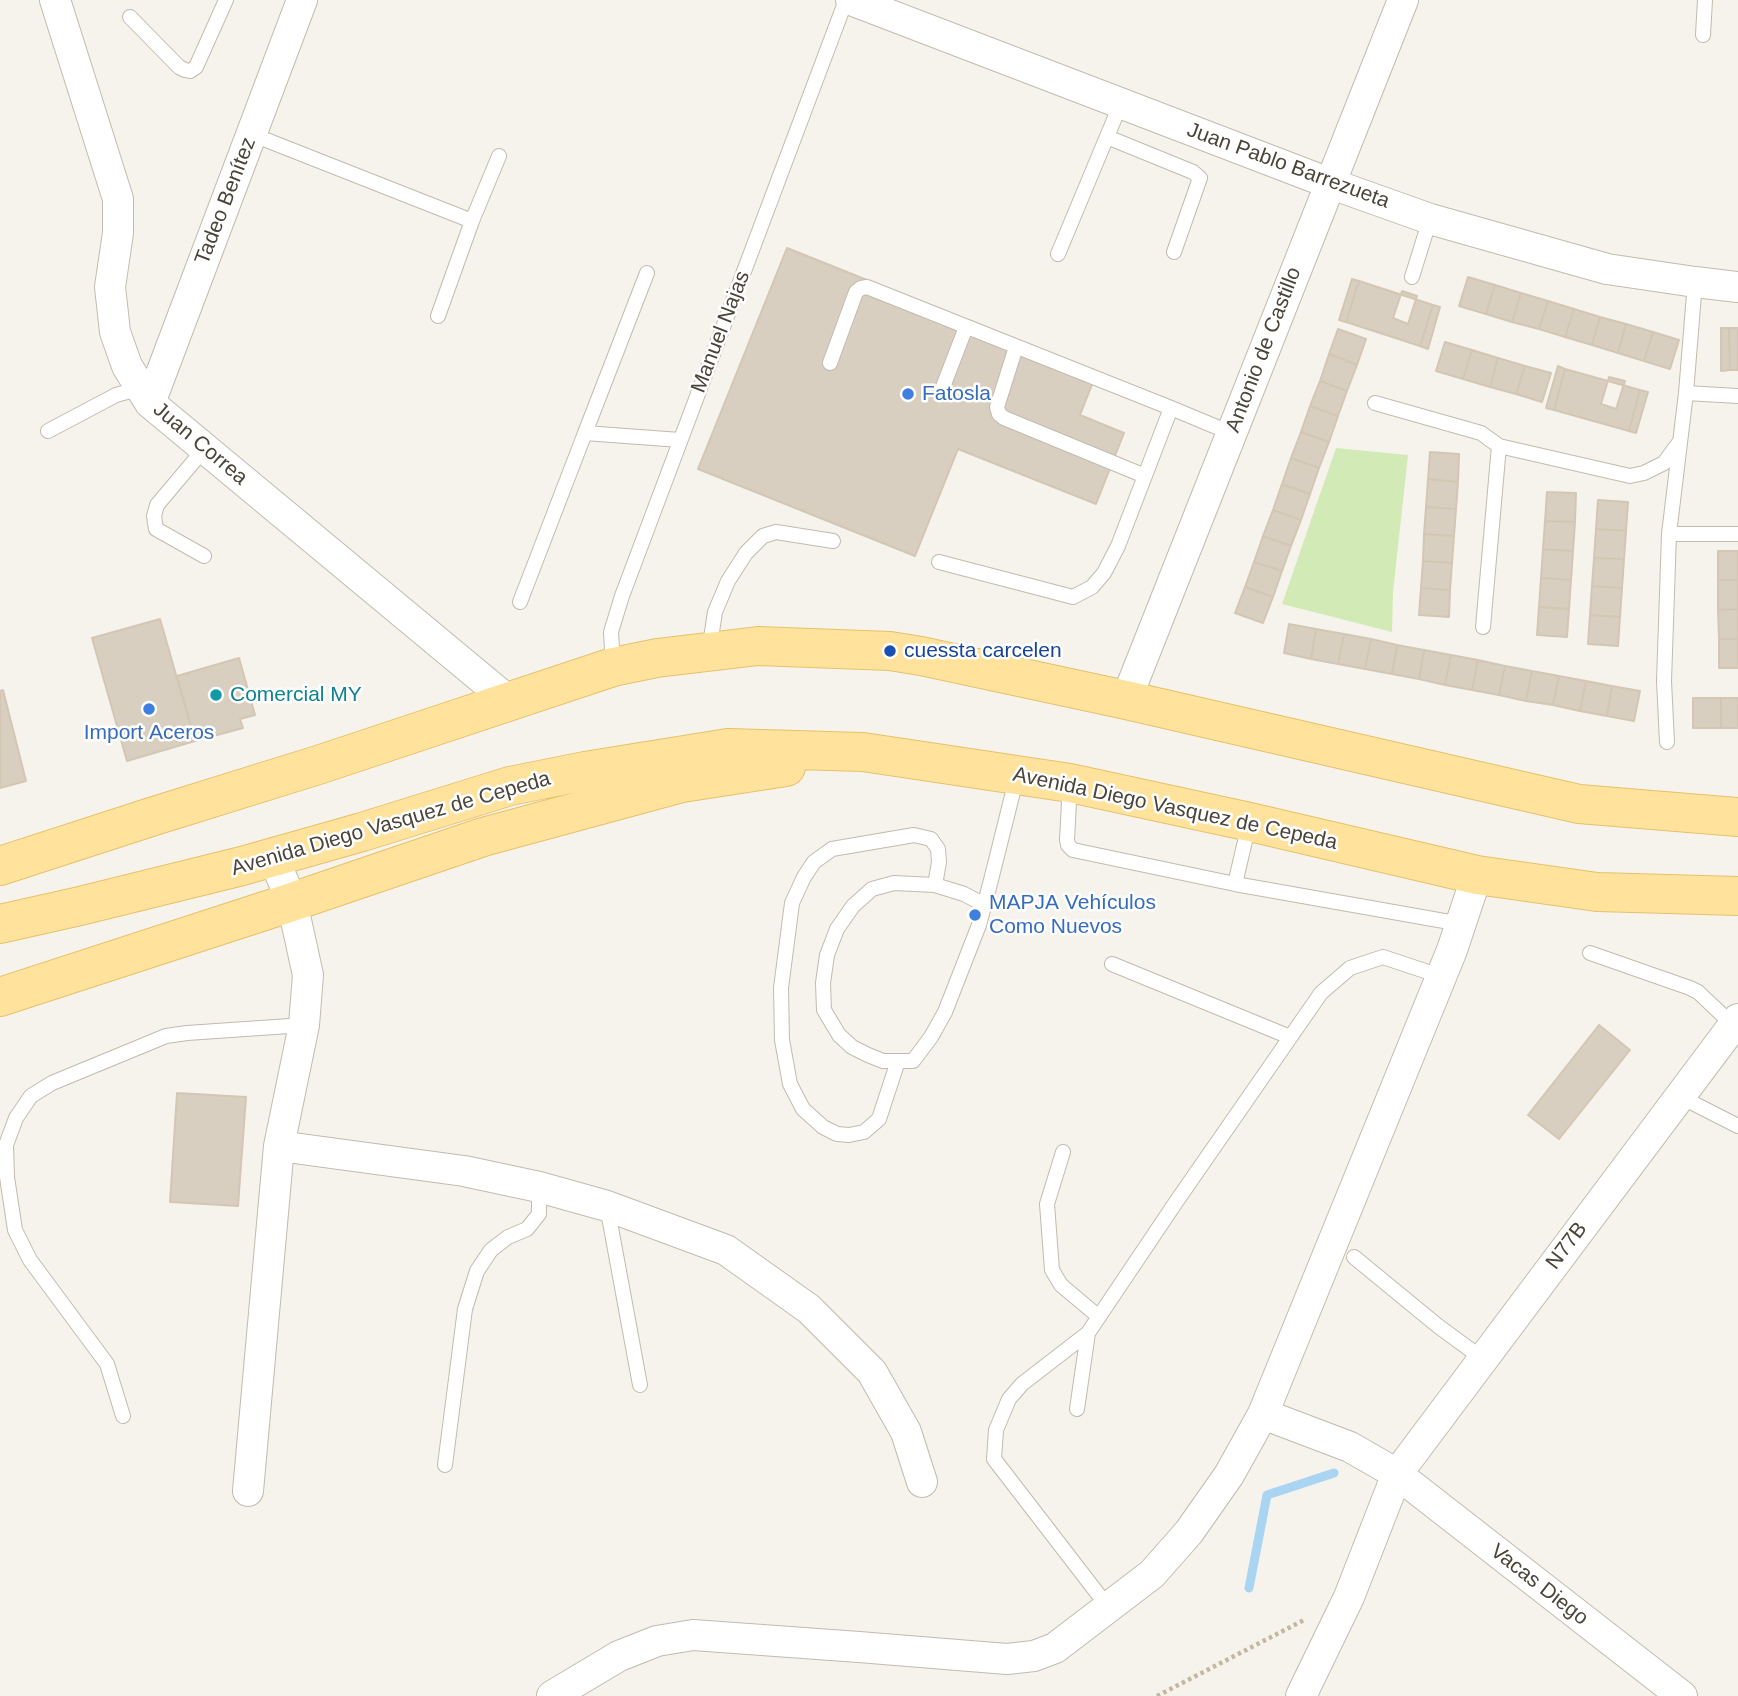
<!DOCTYPE html>
<html>
<head>
<meta charset="utf-8">
<style>
	body { margin:0 }
	canvas { display:block; background:#f6f3ec }
</style>
</head>
<body>
<canvas width="1738" height="1696"></canvas>
<script>
const c = document.querySelector('canvas').getContext('2d');
c.lineJoin = 'round';
function fillPath(path, color) { c.fillStyle = color; c.fill(path, 'evenodd'); }
const poly = rows => new Path2D(rows.map(r => 'M' + r).join(''));
function stroke(path, color, width, dash) { c.strokeStyle = color; c.lineWidth = width; c.lineCap = dash ? 'butt' : 'round'; c.setLineDash(dash || []); c.stroke(path); }
function write(font, color, halo, rows, align = 'center') {
  c.font = font + ' Helvetica,sans-serif'; c.lineWidth = 5; c.setLineDash([]); c.textBaseline = 'middle'; c.strokeStyle = halo; c.fillStyle = color; for (const [text, x, y, turn = 0] of rows) {
    c.save(); c.translate(x, y); c.rotate((+turn || 0) * Math.PI / 180); c.textAlign = isNaN(turn) ? turn : align; if (halo) c.strokeText(text, 0, 0); c.fillText(text, 0, 0); c.restore();
  }
}
const green = poly([
	[1336,448,1408,455,1393,592,1392,632,1282,604]
]);
const stream = poly([
	[1249,1588,1267,1495,1334,1473]
]);
const building = poly([
	[787,248,1097,372,1080,415,1124,433,1096,504,958,449,915,556,698,469,787,248],
	[1468,277,1495,285,1486,314,1459,306,1468,277],
	[1352,279,1359,281,1346,322,1339,320,1352,279],
	[1359,281,1433,305,1420,346,1346,322,1359,281],
	[1495,285,1521,293,1512,322,1486,314,1495,285],
	[1402,291,1417,296,1408,324,1393,318,1402,291],
	[1521,293,1548,301,1539,329,1512,322,1521,293],
	[1548,301,1574,309,1565,337,1539,329,1548,301],
	[1433,305,1440,307,1428,349,1420,346,1433,305],
	[1574,309,1600,317,1592,345,1565,337,1574,309],
	[1600,317,1626,324,1618,353,1592,345,1600,317],
	[1626,324,1653,332,1644,361,1618,353,1626,324],
	[1721,328,1729,328,1730,370,1721,371,1721,328],
	[1729,328,1738,328,1738,370,1730,370,1729,328],
	[1338,329,1366,339,1357,365,1329,354,1338,329],
	[1653,332,1679,340,1670,369,1644,361,1653,332],
	[1445,342,1472,350,1463,379,1436,371,1445,342],
	[1472,350,1498,358,1490,387,1463,379,1472,350],
	[1329,354,1357,365,1347,391,1320,381,1329,354],
	[1498,358,1525,366,1516,394,1490,387,1498,358],
	[1525,366,1551,373,1542,402,1516,394,1525,366],
	[1558,366,1565,369,1554,410,1546,408,1558,366],
	[1565,369,1640,390,1629,431,1554,410,1565,369],
	[1609,377,1625,381,1616,409,1601,404,1609,377],
	[1320,381,1347,391,1338,416,1310,406,1320,381],
	[1640,390,1648,392,1636,433,1629,431,1640,390],
	[1310,406,1338,416,1329,442,1301,432,1310,406],
	[1301,432,1329,442,1319,468,1291,458,1301,432],
	[1430,452,1459,454,1458,482,1428,479,1430,452],
	[1291,458,1319,468,1310,494,1282,484,1291,458],
	[1428,479,1458,482,1456,509,1426,507,1428,479],
	[1282,484,1310,494,1301,520,1273,510,1282,484],
	[1547,492,1576,493,1575,522,1545,521,1547,492],
	[1598,500,1628,502,1626,531,1596,529,1598,500],
	[1426,507,1456,509,1454,536,1424,534,1426,507],
	[1273,510,1301,520,1291,546,1263,536,1273,510],
	[1545,521,1575,522,1573,551,1543,549,1545,521],
	[1596,529,1626,531,1624,559,1594,558,1596,529],
	[1424,534,1454,536,1452,563,1423,561,1424,534],
	[1263,536,1291,546,1282,571,1254,562,1263,536],
	[1543,549,1573,551,1571,580,1541,578,1543,549],
	[1718,551,1738,551,1738,580,1718,580,1718,551],
	[1594,558,1624,559,1622,588,1592,586,1594,558],
	[1423,561,1452,563,1450,590,1421,588,1423,561],
	[1254,562,1282,571,1273,597,1245,587,1254,562],
	[1541,578,1571,580,1569,609,1539,607,1541,578],
	[1718,580,1738,580,1738,609,1718,610,1718,580],
	[1592,586,1622,588,1620,617,1590,615,1592,586],
	[1245,587,1273,597,1263,623,1235,613,1245,587],
	[1421,588,1450,590,1449,617,1419,615,1421,588],
	[1539,607,1569,609,1567,637,1537,635,1539,607],
	[1738,609,1738,639,1719,639,1718,610,1738,609],
	[1590,615,1620,617,1618,646,1588,644,1590,615],
	[160,619,195,741,127,761,92,638,160,619],
	[1289,624,1316,629,1311,659,1284,653,1289,624],
	[1316,629,1344,634,1338,664,1311,659,1316,629],
	[1344,634,1371,639,1365,669,1338,664,1344,634],
	[1371,639,1397,645,1392,674,1365,669,1371,639],
	[1719,639,1738,639,1738,668,1719,668,1719,639],
	[1397,645,1424,650,1419,679,1392,674,1397,645],
	[1424,650,1451,655,1445,685,1419,679,1424,650],
	[1451,655,1478,660,1472,690,1445,685,1451,655],
	[239,658,255,715,240,719,243,728,195,741,177,676,239,658],
	[1478,660,1505,666,1499,695,1472,690,1478,660],
	[1505,666,1532,671,1526,701,1499,695,1505,666],
	[1532,671,1559,676,1553,705,1526,701,1532,671],
	[1559,676,1586,681,1580,711,1553,705,1559,676],
	[1586,681,1612,686,1607,716,1580,711,1586,681],
	[1612,686,1640,691,1634,721,1607,716,1612,686],
	[3,690,26,781,0,788,0,691,3,690],
	[1693,698,1721,698,1721,728,1693,728,1693,698],
	[1721,698,1738,698,1738,728,1721,728,1721,698],
	[1599,1025,1630,1050,1559,1139,1528,1115,1599,1025],
	[177,1093,246,1097,238,1206,170,1202,177,1093]
]);
const path = poly([
	[1157,1696,1304,1620]
]);
const service = poly([
	[130,17,179,67,185,70,190,71,196,67,226,0],
	[1703,35,1705,0],
	[251,134,472,221,499,156],
	[1107,137,1193,172,1200,178,1174,252],
	[1058,254,1121,103],
	[1412,277,1430,219],
	[438,316,472,221],
	[1016,347,997,407,999,414,1004,418,1145,476],
	[830,363,856,292,861,288,867,287,1171,408,1231,433],
	[941,392,966,327],
	[1686,393,1738,396],
	[1375,403,1481,433,1499,446,1630,476,1644,473,1664,463,1678,444],
	[48,431,116,395,141,388],
	[585,433,647,273],
	[1669,534,1738,534],
	[204,556,156,529,154,516,157,505,205,448],
	[939,562,1073,597,1092,587,1104,573,1118,546,1171,408],
	[520,602,585,433,680,440],
	[1483,627,1499,446],
	[709,651,715,612,728,581,746,553,763,536,776,532,833,541],
	[613,667,611,632,622,596,846,0],
	[1667,742,1664,681,1669,534,1686,393,1695,282],
	[1070,783,1067,840,1068,845,1073,850,1235,884,1461,924],
	[1235,884,1249,824],
	[985,905,964,894,935,885,894,883,872,889,853,906,837,929,827,955,823,983,824,1010,839,1035,852,1047,868,1055,883,1061,913,1061,931,1037,945,1012,979,925,991,880,1017,776],
	[1590,953,1690,988,1698,992,1733,1025],
	[1112,964,1290,1037],
	[898,1061,879,1119,864,1132,849,1135,837,1134,823,1127,803,1109,790,1084,782,1040,781,988,792,903,804,877,814,862,832,849,914,835,931,839,938,849,939,862,935,885],
	[1679,1096,1738,1126],
	[1063,1152,1047,1204,1052,1270,1061,1285,1099,1317],
	[607,1206,640,1385],
	[1354,1257,1438,1326,1483,1359],
	[1077,1409,1088,1333],
	[123,1416,107,1364,30,1260,15,1230,7,1177,6,1145,16,1118,31,1096,52,1083,166,1036,187,1033,304,1025],
	[445,1465,465,1309,477,1271,491,1250,508,1237,527,1229,539,1214,539,1187],
	[1108,1607,994,1459,996,1430,1009,1399,1022,1384,1088,1333,1176,1202,1321,993,1350,968,1383,957,1440,976]
]);
const minor = poly([
	[55,0,118,199,118,233,110,287,115,332,127,366,150,403,510,702],
	[851,0,1329,183,1430,219,1607,269,1695,282,1738,287],
	[150,403,302,0],
	[1126,700,1403,0],
	[279,1146,464,1171,539,1187,607,1206,726,1250,809,1309,872,1372,906,1432,922,1482],
	[1263,1414,1350,1447,1397,1474,1682,1696],
	[248,1491,279,1146,304,1025,308,975,292,902,273,857],
	[552,1696,619,1656,657,1641,693,1635,859,1647,1007,1659,1034,1656,1055,1648,1152,1574,1189,1532,1229,1475,1263,1414,1452,950,1477,875],
	[1301,1696,1349,1597,1397,1474,1738,1019]
]);
const primary = poly([
	[0,866,151,817,318,765,613,667,657,658,758,646,890,651,921,656,1126,700,1579,804,1738,817],
	[0,924,80,906,242,866,362,832,510,786,585,771,728,748,863,752,1070,783,1250,822,1477,875,1597,892,1738,896],
	[0,997,292,902,483,837,682,783,786,767]
]);
const markers = [
	[908,394,7,"#3f7fe0"],
	[890,651,7,"#1a4fb4"],
	[216,695,7,"#0f9aa8"],
	[149,709,7,"#3f7fe0"],
	[975,915,7,"#3f7fe0"]
];
const streetNames = [
	["Juan Pablo Barrezueta",1288,166,20],
	["Tadeo Benítez",226,201,-69],
	["Manuel Najas",721,332,-69],
	["Antonio de Castillo",1264,350,-69],
	["Juan Correa",200,444,40],
	["Avenida Diego Vasquez de Cepeda",1175,809,12],
	["Avenida Diego Vasquez de Cepeda",391,824,-16],
	["N77B",1567,1246,-53],
	["Vacas Diego",1539,1585,38]
];
const shopNames = [
	["Fatosla",922,394],
	["Import Aceros",149,733,"center"],
	["MAPJA Vehículos",989,903],
	["Como Nuevos",989,927]
];
const transitNames = [
	["cuessta carcelen",904,651]
];
const cultureNames = [
	["Comercial MY",230,695]
];
fillPath(green, '#d2eab5');
stroke(stream, '#a9d4f2', 9);
fillPath(building, '#d8cfc1');
stroke(building, '#d3c7b4', 2);
stroke(service, '#c2bbae', 16);
stroke(minor, '#c2bbae', 32);
stroke(primary, '#e6c16a', 40);
stroke(path, '#c4b79f', 4.5, [3.5, 3.5]);
stroke(service, '#fff', 14);
stroke(minor, '#fff', 30);
stroke(primary, '#ffe39c', 38);
for (const [x, y, r, color] of markers) { const dot = new Path2D(); dot.arc(x, y, r, 0, 2 * Math.PI); c.fillStyle = color; c.fill(dot); stroke(dot, '#fff', 2.5); }
write('21px', '#4b4439', '#fff', streetNames);
write('21px', '#366cbe', '#fff', shopNames, 'left');
write('21px', '#164399', '#fff', transitNames, 'left');
write('21px', '#0d838f', '#fff', cultureNames, 'left');
</script>
</body>
</html>
